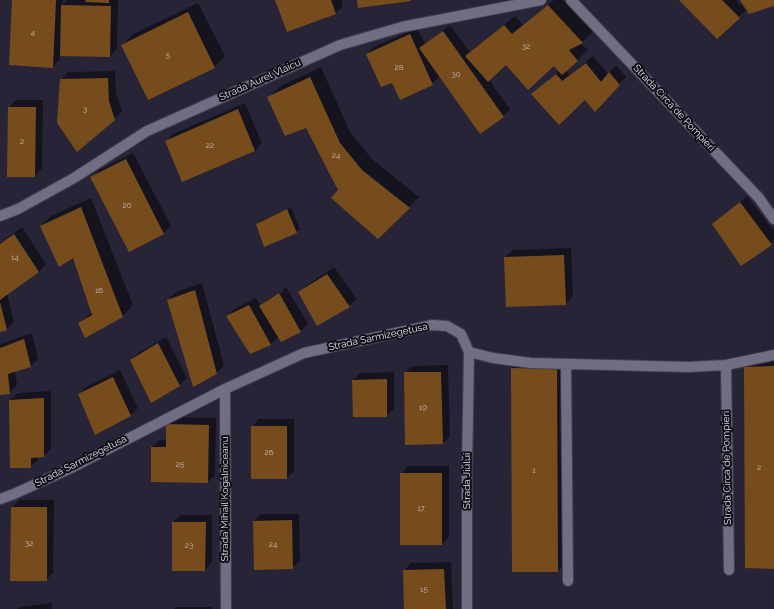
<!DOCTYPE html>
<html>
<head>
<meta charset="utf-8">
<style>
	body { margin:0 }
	canvas { display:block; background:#282437 }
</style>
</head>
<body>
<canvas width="774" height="609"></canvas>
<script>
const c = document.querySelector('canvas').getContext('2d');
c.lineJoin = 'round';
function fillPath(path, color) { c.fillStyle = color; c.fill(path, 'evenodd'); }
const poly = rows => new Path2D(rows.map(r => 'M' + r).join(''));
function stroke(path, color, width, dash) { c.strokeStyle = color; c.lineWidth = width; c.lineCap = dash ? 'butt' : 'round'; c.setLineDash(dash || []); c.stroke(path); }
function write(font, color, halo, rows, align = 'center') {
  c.font = font + ' Raleway,sans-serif'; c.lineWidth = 4; c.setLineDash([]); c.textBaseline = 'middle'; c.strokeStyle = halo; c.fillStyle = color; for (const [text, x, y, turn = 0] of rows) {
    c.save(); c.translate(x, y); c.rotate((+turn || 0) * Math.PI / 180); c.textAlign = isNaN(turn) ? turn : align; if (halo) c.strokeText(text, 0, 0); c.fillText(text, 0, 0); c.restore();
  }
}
const shadow = poly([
	[13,0,63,0,62,5,67,0,118,0,117,49,110,56,60,55,60,59,53,67],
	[276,0,341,0,343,6,336,13,288,31],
	[554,0,563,0,593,32,581,43,588,50,566,71,570,75,593,56,608,74,616,65,626,77,602,103,585,98,532,94,559,71,554,65,506,64,489,80,510,109,503,116,440,76,432,84,392,81,367,54,374,47,417,28,425,44,450,25,470,52,515,16,523,25],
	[680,0,736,0,746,10,718,38],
	[198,3,225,56,214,67,123,45,133,34],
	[321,67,350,132,372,159,419,197,378,237,340,191,307,127,269,97,279,87],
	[115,71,116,93,122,111,114,119,61,80,68,72],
	[16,100,43,100,42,168,35,176,9,107],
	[245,103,262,143,255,151,183,181,166,141,173,134],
	[133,153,171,226,164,233,92,177,99,170],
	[747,196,774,231,774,241,741,264,713,224],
	[91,198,133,305,123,316,86,336,79,324,92,312,73,256,41,226,51,216],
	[291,207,300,229,296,232,257,224,260,221],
	[22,227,46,264,39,272,7,293,14,322,7,329,0,331,0,243],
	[571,248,573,296,566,304,505,257,513,250],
	[334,267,357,299,349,306,317,324,300,292,307,285],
	[202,283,224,366,216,373,168,300,176,292],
	[286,287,308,324,301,331,282,341,279,336,271,344,250,353,227,316,234,309,256,298,261,306],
	[282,290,284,291,267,302,267,300],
	[32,333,38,359,31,366,15,371,17,385,9,393,0,394,0,344],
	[166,337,187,378,180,385,152,401,131,360,138,353],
	[774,356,774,568,745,367,756,357],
	[522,358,567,359,568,561,557,571,512,368],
	[448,365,450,436,443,443,405,373,412,366],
	[120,370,138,408,131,415,95,433,79,395,86,387],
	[394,372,394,409,386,416,353,380,360,373],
	[51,391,51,449,43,456,38,457,38,460,30,467,10,400,18,393],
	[175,417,216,418,215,475,208,482,152,481,152,447,160,440,167,440,167,425],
	[259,419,294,419,294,471,287,478,252,478,252,427],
	[408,466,449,466,449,537,442,544,401,474],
	[19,500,54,500,53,573,46,580,12,507],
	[261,514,299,514,300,561,292,568,254,521],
	[181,515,212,515,212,562,205,570,173,522],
	[451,562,453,609,405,609,404,571,411,563],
	[52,603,52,609,17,609,20,607],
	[176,607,212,607,212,609,174,609]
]);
const building = poly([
	[12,0,56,0,53,68,9,65],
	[86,0,109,0,109,3,85,2],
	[275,0,331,0,336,14,287,32],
	[357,0,411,0,411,1,358,8],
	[679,0,722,0,740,18,717,39],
	[740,0,774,0,774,6,749,14],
	[61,5,111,6,110,57,60,56],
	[548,5,583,43,569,50,578,61,562,75,554,66,528,90,506,65,488,82,465,56,504,25,512,34],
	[188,12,215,68,148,100,121,45],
	[443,31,504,117,480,134,419,48],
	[410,34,433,85,400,100,392,83,381,87,366,54],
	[586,63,601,82,609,72,620,85,595,112,585,100,559,125,531,94,556,74,562,81],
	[310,77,340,143,362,170,410,208,378,239,331,198,338,190,306,128,285,136,267,97],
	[108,78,109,101,115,120,77,152,57,123,60,79],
	[8,107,36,107,35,177,7,177],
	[238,109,255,151,182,182,165,141],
	[126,159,164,234,129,252,90,177],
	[740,202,772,245,741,266,712,224],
	[81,207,123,317,85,338,78,323,92,315,73,258,59,267,40,226],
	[287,209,297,233,264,247,256,224],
	[14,234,39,272,0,300,0,244],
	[564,255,566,305,506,307,504,257],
	[327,274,350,307,317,326,298,292],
	[195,290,217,374,193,387,167,300],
	[279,293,301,332,281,342,259,306],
	[0,302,7,330,0,332],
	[249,305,271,345,250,354,226,316],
	[24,339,31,367,8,374,10,394,0,395,0,348],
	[158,343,180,386,151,403,130,360],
	[774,366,774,569,745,568,744,367],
	[511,368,557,369,558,572,512,572],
	[404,372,441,372,443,444,405,445],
	[113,377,131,416,95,435,78,394],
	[387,379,387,417,353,417,352,380],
	[44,398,44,457,31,458,31,468,10,468,9,400],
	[166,424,209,425,208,483,151,482,151,447,166,447],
	[251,426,287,426,287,479,251,479],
	[400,473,442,473,442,545,400,545],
	[11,507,47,507,47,581,10,581],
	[292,520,293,569,254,570,253,521],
	[172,522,206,522,205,571,172,571],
	[444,569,446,609,404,609,403,570]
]);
const minor = poly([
	[571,0,759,198,774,219],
	[0,216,18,209,74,178,147,131,340,45,402,27,541,0],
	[566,365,568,581],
	[726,365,729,570],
	[225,389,226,609],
	[0,499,14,494,71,468,225,389,304,353,432,325,447,326,461,334,469,352,493,358,531,363,688,367,726,365,774,355],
	[467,609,467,469,469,352]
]);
const numberNames = [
	["4",33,33],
	["32",526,47],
	["5",168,56],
	["28",399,68],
	["30",456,75],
	["3",85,110],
	["2",22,142],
	["22",210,146],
	["24",336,156],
	["20",127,206],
	["14",15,258],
	["16",99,291],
	["19",423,408],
	["26",269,453],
	["25",180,465],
	["2",759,468],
	["1",534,471],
	["17",421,509],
	["32",29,544],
	["24",273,545],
	["23",189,546],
	["15",424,590]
];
const streetNames = [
	["Strada Aurel Vlaicu",260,80,-24],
	["Strada Circa de Pompieri",674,108,47],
	["Strada Sarmizegetusa",378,337,-12],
	["Strada Sarmizegetusa",81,461,-27],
	["Strada Circa de Pompieri",727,468,-91],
	["Strada Jiului",467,481,-90],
	["Strada Mihail Kogălniceanu",225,499,-90]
];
fillPath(shadow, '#0007');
fillPath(building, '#764c1c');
stroke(minor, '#433f4f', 12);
stroke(minor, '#716d83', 10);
write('8px', '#c6bab7', null, numberNames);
write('10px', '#e1dfeb', '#100f17', streetNames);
</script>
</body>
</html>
